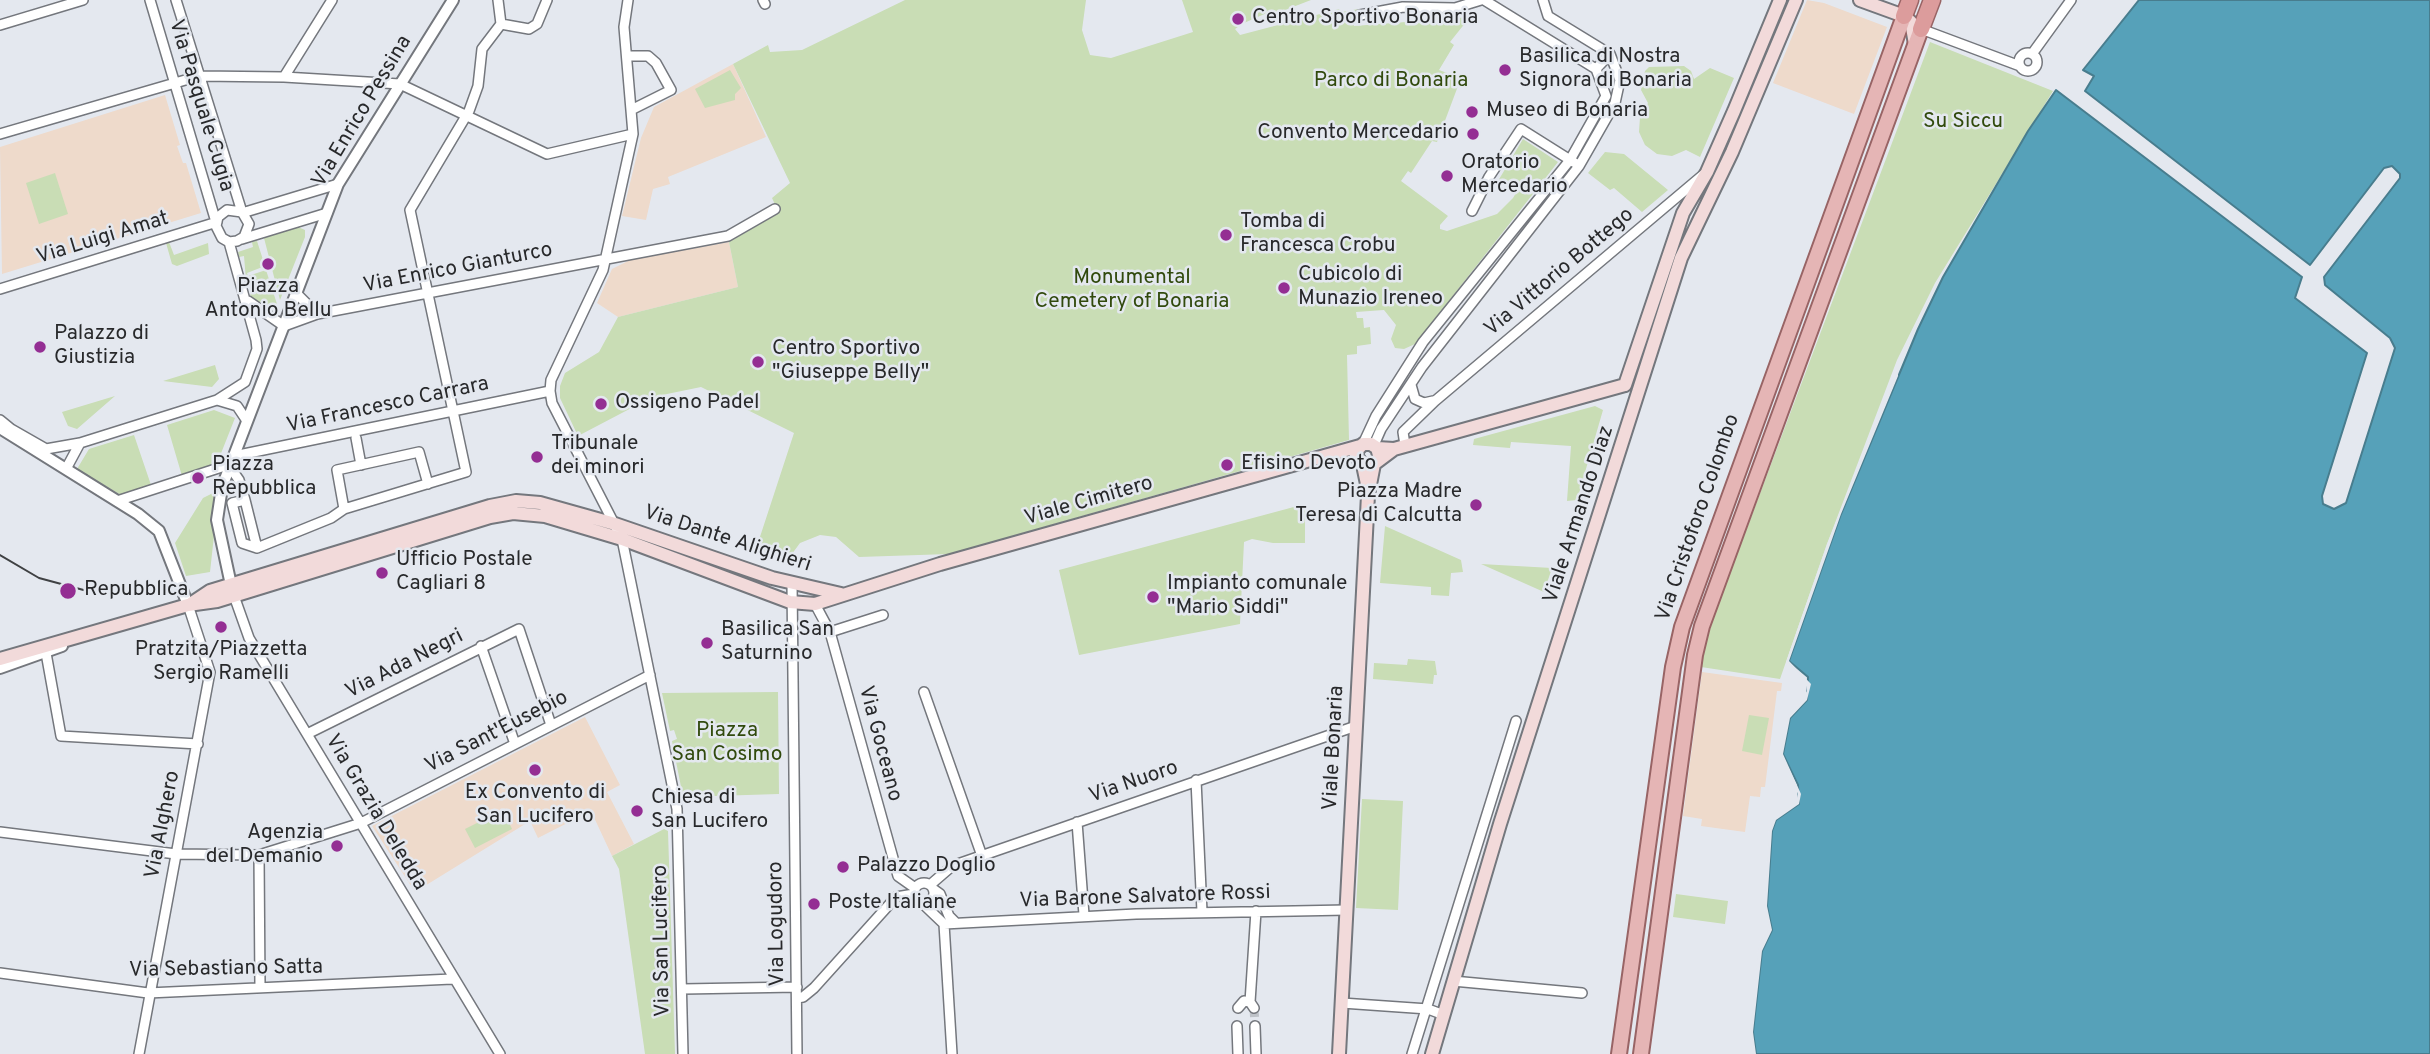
<!DOCTYPE html>
<html>
<head>
<meta charset="utf-8">
<style>
	body { margin:0 }
	canvas { display:block; background:#e4e8ef }
</style>
</head>
<body>
<canvas width="2430" height="1054"></canvas>
<script>
const c = document.querySelector('canvas').getContext('2d');
c.lineJoin = 'round';
function fillPath(path, color) { c.fillStyle = color; c.fill(path, 'evenodd'); }
const poly = rows => new Path2D(rows.map(r => 'M' + r).join(''));
function stroke(path, color, width, dash) { c.strokeStyle = color; c.lineWidth = width; c.lineCap = dash ? 'butt' : 'round'; c.setLineDash(dash || []); c.stroke(path); }
function write(font, color, halo, rows, align = 'center') {
  c.font = font + ' Overpass,sans-serif'; c.lineWidth = 5; c.setLineDash([]); c.textBaseline = 'middle'; c.strokeStyle = halo; c.fillStyle = color; for (const [text, x, y, turn = 0] of rows) {
    c.save(); c.translate(x, y); c.rotate((+turn || 0) * Math.PI / 180); c.textAlign = isNaN(turn) ? turn : align; if (halo) c.strokeText(text, 0, 0); c.fillText(text, 0, 0); c.restore();
  }
}
const education = poly([
	[1807,0,1824,3,1887,27,1854,114,1773,83],
	[733,64,766,137,668,177,670,184,653,189,646,220,622,216,641,138,654,107],
	[165,95,180,145,177,146,183,163,186,163,201,213,2,274,0,147],
	[729,242,738,287,618,317,597,303,612,269,630,260],
	[1702,672,1782,683,1781,691,1777,691,1765,787,1761,787,1760,797,1750,796,1745,832,1701,826,1702,819,1683,816],
	[585,717,620,785,607,792,634,844,612,856,591,811,538,838,530,821,415,892,372,826]
]);
const green = poly([
	[905,0,1086,0,1082,30,1090,55,1111,58,1193,32,1182,0,1311,0,1280,12,1269,12,1244,23,1235,29,1240,35,1339,9,1341,12,1359,9,1360,22,1353,23,1354,26,1470,17,1450,42,1454,45,1439,70,1461,78,1437,142,1432,141,1411,173,1408,171,1401,181,1448,216,1440,225,1440,229,1447,231,1497,214,1513,198,1516,193,1498,181,1523,139,1558,162,1415,344,1404,349,1395,348,1391,339,1396,325,1384,310,1356,312,1357,318,1363,318,1364,328,1370,327,1371,344,1357,346,1357,354,1347,355,1349,440,949,554,859,557,836,537,820,535,800,543,786,562,756,549,794,433,701,387,667,394,639,404,578,436,560,398,560,386,565,373,599,352,618,317,738,287,729,242,779,213,772,198,790,183,733,64,768,45,770,52,802,50],
	[1930,42,2053,91,1935,283,1897,360,1827,544,1780,679,1701,667,1709,629],
	[1684,66,1691,71,1694,79,1710,68,1734,78,1700,157,1686,150,1672,156,1657,154,1645,145,1639,132,1640,117,1648,103,1641,90,1645,71,1649,67],
	[730,70,741,88,735,94,735,100,705,108,695,89],
	[1605,152,1624,154,1668,190,1642,212,1614,188,1610,190,1588,173],
	[55,173,68,214,39,224,26,183],
	[298,227,305,230,305,237,280,300,264,238],
	[257,241,265,266,247,273,248,276,266,270,277,304,270,308,258,306,252,300,250,293,255,291,251,279,246,280,244,256,239,257,238,252,253,247,252,242],
	[169,242,174,255,208,243,209,254,177,266,172,264,166,243],
	[215,365,219,379,212,387,163,381],
	[115,396,77,429,68,426,62,412],
	[1595,406,1603,410,1577,500,1567,501,1571,446,1511,442,1510,448,1473,445,1474,439],
	[214,410,235,418,216,466,182,476,167,425],
	[134,435,151,485,121,495,77,469,89,449],
	[219,490,210,572,186,576,175,543,203,498],
	[1305,504,1305,543,1273,543,1252,539,1244,542,1240,624,1079,655,1059,570],
	[1385,526,1461,560,1463,572,1451,573,1449,596,1431,595,1431,587,1380,583],
	[1481,564,1552,568,1544,592],
	[1408,659,1435,661,1437,675,1434,675,1433,684,1373,679,1374,663,1407,665],
	[778,692,779,794,683,797,672,741,677,739,674,730,670,731,662,693],
	[1749,715,1769,718,1762,755,1742,751],
	[1362,799,1403,801,1398,910,1356,908],
	[503,810,512,829,475,848,465,829],
	[664,829,668,831,675,1054,645,1054,619,869,612,856],
	[1676,894,1728,901,1725,924,1673,917]
]);
const water = poly([
	[2139,0,2430,0,2430,1054,1756,1054,1753,1032,1762,951,1772,930,1767,906,1772,831,1776,820,1799,804,1798,785,1783,754,1790,718,1807,700,1808,677,1789,661,1841,514,1918,329,1943,277,2028,131,2056,90,2302,277,2295,298,2367,353,2322,496,2323,504,2334,509,2346,503,2395,348,2390,338,2325,285,2324,277,2400,178,2400,174,2392,166,2384,168,2310,265,2085,91,2094,76,2083,70,2139,0]
]);
const pier = poly([
	[1898,368,1898,376,1841,514,1789,661,1811,684,1807,700,1790,718,1783,754,1801,794,1799,804,1776,820,1772,831,1767,906,1772,930,1762,951,1753,1032,1756,1054,1752,1054,1750,1031,1758,950,1760,941,1769,929,1764,906,1769,831,1773,818,1796,802,1798,794,1780,755,1782,735,1789,712,1799,704,1807,691,1805,680,1786,662,1827,544]
]);
const minorTunnel = poly([
	[1254,1008,1255,1026]
]);
const minor = poly([
	[150,0,216,222],
	[176,0,242,212,249,224,244,237,237,241,229,242,222,238,216,226,218,217,227,210,242,212],
	[498,0,501,24],
	[628,0,624,27,633,134,603,270,551,380,550,391,552,403,622,539,677,809,683,1054],
	[763,0,765,4],
	[1543,0,1548,16],
	[1360,15,1403,7,1455,8,1481,0],
	[501,24,529,29,537,24,547,0],
	[0,25,83,0],
	[1921,29,2020,66],
	'2019 62a9 9 0 1 1 18 0a9 9 0 1 1-18 0Z',
	[2032,54,2071,0],
	[627,56,648,56,656,63,671,90,631,110],
	[1596,69,1610,54],
	[284,77,332,0],
	[0,134,199,76,284,77,400,84,547,154,633,134],
	[1472,211,1489,177,1521,129,1575,163],
	[242,213,338,184],
	[242,239,327,213],
	[0,289,217,222],
	[296,293,317,314],
	[248,301,284,326,317,314,728,236,775,209],
	[1411,385,1415,399,1424,403,1433,401],
	[217,400,237,406,247,421],
	[0,420,11,429,46,449,80,443],
	[356,438,361,465],
	[1363,444,1376,416,1423,342,1570,160,1606,96,1596,69,1484,0],
	[1374,445,1381,429,1422,367,1579,166,1615,103,1620,80,1610,54,1548,16],
	[1405,445,1403,432,1435,401,1703,175],
	[234,456,550,391],
	[230,467,239,480,245,500],
	[66,469,80,443,217,400,245,382,257,349,256,340,229,242],
	[245,500,257,548,242,543,232,503,245,500],
	[117,501,231,464],
	[344,509,337,470,419,452,428,484],
	[257,548,331,518,344,509,466,472,410,210,469,111,478,86,482,49,501,24],
	[792,583,797,1054],
	[233,593,249,638,500,1054],
	[815,604,830,632,898,876,915,888],
	[830,632,883,615],
	[481,646,515,744],
	[46,653,61,736,198,744],
	[924,692,982,856],
	[307,734,519,629,551,725],
	[1196,780,1202,912],
	[1077,822,1084,915],
	[0,832,176,854,259,855,361,823,650,675],
	[259,855,260,988],
	'914 893a10 10 0 1 1 20 0a10 10 0 1 1-20 0Z',
	[930,885,952,866,1356,726],
	[933,889,940,894,949,916,956,923],
	[922,903,944,924],
	[944,924,1136,914,1347,910],
	[944,924,952,1054],
	[0,973,148,993,452,979],
	[1453,981,1582,993],
	[683,989,797,987],
	[797,998,803,997,814,988,896,897,914,894],
	[1342,1003,1428,1009,1444,1015],
	[1238,1008,1244,1001,1250,1002],
	[1254,1008,1250,1002,1256,911],
	[1237,1026,1238,1054],
	[1255,1026,1256,1054],
	[139,1054,210,672,188,605],
	[1412,1054,1516,721]
]);
const tertiary = poly([
	[0,428,138,514,159,531,188,605],
	[231,585,217,520,222,487,338,184,453,0],
	[0,668,62,646]
]);
const secondary = poly([
	[1860,0,1904,16,1911,22,1915,44],
	[1625,385,1683,213,1707,172,1734,111,1780,0],
	[1377,448,1394,449,1625,385],
	[1367,484,1363,465,1356,456,1358,449,1363,444,1371,444,1377,448,1379,455],
	[192,603,210,591,490,506,516,501,540,503,615,524,772,578,841,594],
	[0,659,188,605,217,601,490,517,513,513,545,516,622,539,790,602,815,604,940,564,1360,446],
	[1339,1054,1368,495,1374,464,1394,449],
	[1432,1054,1500,824,1681,258,1732,152,1796,0]
]);
const primary = poly([
	[1619,1054,1673,667,1682,627,1904,16],
	[1641,1054,1695,655,1702,626,1921,29]
]);
const trunk = poly([
	[1904,16,1910,0],
	[1921,29,1932,0]
]);
const tram = poly([
	[0,555,39,578,91,592]
]);
const markers = [
	[1238,19,7,"#942e93"],
	[1505,70,7,"#942e93"],
	[1472,112,7,"#942e93"],
	[1473,134,7,"#942e93"],
	[1447,176,7,"#942e93"],
	[1226,235,7,"#942e93"],
	[268,264,7,"#942e93"],
	[1284,288,7,"#942e93"],
	[40,347,7,"#942e93"],
	[758,362,7,"#942e93"],
	[601,404,7,"#942e93"],
	[537,457,7,"#942e93"],
	[1227,465,7,"#942e93"],
	[198,478,7,"#942e93"],
	[1476,505,7,"#942e93"],
	[382,573,7,"#942e93"],
	[68,591,9,"#942e93"],
	[1153,597,7,"#942e93"],
	[221,627,7,"#942e93"],
	[707,643,7,"#942e93"],
	[535,770,7,"#942e93"],
	[637,811,7,"#942e93"],
	[337,846,7,"#942e93"],
	[843,867,7,"#942e93"],
	[814,904,7,"#942e93"]
];
const poiNames = [
	["Centro Sportivo Bonaria",1252,19],
	["Basilica di Nostra",1519,58],
	["Signora di Bonaria",1519,82],
	["Museo di Bonaria",1486,112],
	["Convento Mercedario",1459,134,"right"],
	["Oratorio",1461,164],
	["Mercedario",1461,188],
	["Tomba di",1240,223],
	["Francesca Crobu",1240,247],
	["Cubicolo di",1298,276],
	["Munazio Ireneo",1298,300],
	["Piazza",268,288,"center"],
	["Antonio Bellu",268,312,"center"],
	["Palazzo di",54,335],
	["Giustizia",54,359],
	["Centro Sportivo",772,350],
	["\"Giuseppe Belly\"",772,374],
	["Ossigeno Padel",615,404],
	["Tribunale",551,445],
	["dei minori",551,469],
	["Efisino Devoto",1241,465],
	["Piazza",212,466],
	["Repubblica",212,490],
	["Piazza Madre",1462,493,"right"],
	["Teresa di Calcutta",1462,517,"right"],
	["Ufficio Postale",396,561],
	["Cagliari 8",396,585],
	["Impianto comunale",1167,585],
	["\"Mario Siddi\"",1167,609],
	["Repubblica",84,591],
	["Basilica San",721,631],
	["Saturnino",721,655],
	["Pratzita/Piazzetta",221,651,"center"],
	["Sergio Ramelli",221,675,"center"],
	["Ex Convento di",535,794,"center"],
	["San Lucifero",535,818,"center"],
	["Chiesa di",651,799],
	["San Lucifero",651,823],
	["Agenzia",323,834,"right"],
	["del Demanio",323,858,"right"],
	["Palazzo Doglio",857,867],
	["Poste Italiane",828,904]
];
const parkNames = [
	["Parco di Bonaria",1391,82],
	["Su Siccu",1963,123],
	["Monumental",1132,279],
	["Cemetery of Bonaria",1132,303],
	["Piazza",727,732],
	["San Cosimo",727,756]
];
const streetNames = [
	["Via Pasquale Cugia",200,106,73],
	["Via Enrico Pessina",363,112,-59],
	["Via Luigi Amat",103,239,-17],
	["Via Enrico Gianturco",458,269,-11],
	["Via Vittorio Bottego",1560,273,-40],
	["Via Francesco Carrara",388,406,-12],
	["Viale Cimitero",1089,502,-16],
	["Viale Armando Diaz",1580,515,-72],
	["Via Cristoforo Colombo",1699,518,-71],
	["Via Dante Alighieri",727,540,18],
	["Via Ada Negri",405,665,-27],
	["Via Sant'Eusebio",497,733,-27],
	["Via Goceano",879,744,75],
	["Viale Bonaria",1335,748,-87],
	["Via Nuoro",1134,783,-19],
	["Via Grazia Deledda",375,813,59],
	["Via Alghero",164,825,-79],
	["Via Barone Salvatore Rossi",1145,898,-2],
	["Via Logudoro",778,924,-91],
	["Via San Lucifero",663,941,-91],
	["Via Sebastiano Satta",226,970,-1]
];
fillPath(education, '#eedacb');
fillPath(green, '#c9ddb5');
fillPath(water, '#56a1b9');
stroke(water, '#487d8e', 2);
fillPath(pier, '#e4e8ef');
stroke(minorTunnel, '#bec2c8', 9, [9, 4.5]);
stroke(minor, '#74777d', 12);
stroke(tertiary, '#74777d', 14);
stroke(secondary, '#74777d', 16);
stroke(primary, '#986465', 18);
stroke(trunk, '#986465', 19);
stroke(minor, '#fff', 9);
stroke(tertiary, '#fff', 10);
stroke(secondary, '#f2dada', 12);
stroke(primary, '#e5b5b5', 14);
stroke(trunk, '#dc9c9c', 16);
stroke(tram, '#3f4143', 2);
for (const [x, y, r, color] of markers) { const dot = new Path2D(); dot.arc(x, y, r, 0, 2 * Math.PI); c.fillStyle = color; c.fill(dot); stroke(dot, '#e4e8ef', 2.5); }
write('21px', '#28292b', '#e4e8ef', poiNames, 'left');
write('21px', '#314a0d', '#e4e8ef', parkNames);
write('21px', '#28292b', '#e4e8ef', streetNames);
</script>
</body>
</html>
